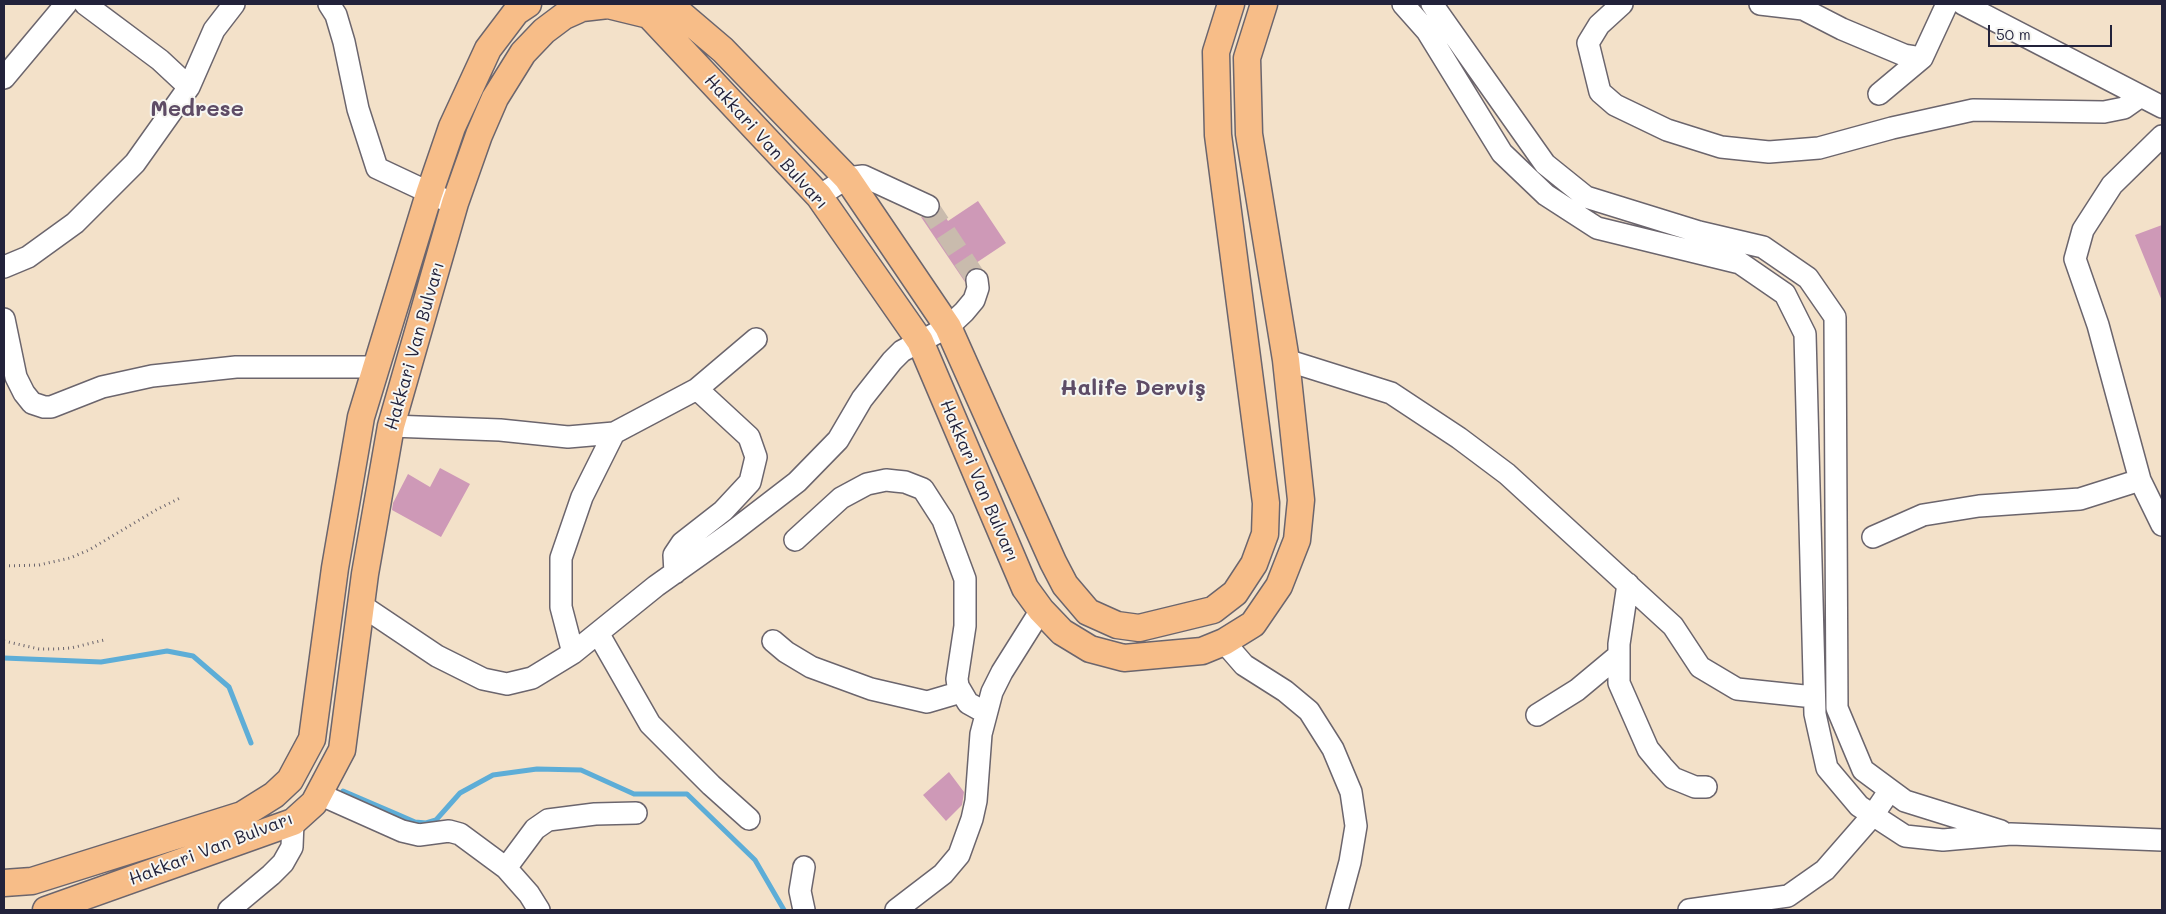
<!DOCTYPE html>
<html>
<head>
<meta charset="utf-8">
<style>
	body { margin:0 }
	#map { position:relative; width:2166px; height:914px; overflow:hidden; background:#f3e1c9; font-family:Mali,sans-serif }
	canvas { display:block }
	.frame { position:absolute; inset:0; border:5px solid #22223b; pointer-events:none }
	.scale { position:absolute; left:1988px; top:25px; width:124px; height:22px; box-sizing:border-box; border:2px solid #22223b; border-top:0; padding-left:6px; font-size:15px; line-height:18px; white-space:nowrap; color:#22223b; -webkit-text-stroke:4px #f6f6f2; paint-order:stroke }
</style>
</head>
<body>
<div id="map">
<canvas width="2166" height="914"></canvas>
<div class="frame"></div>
<div class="scale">50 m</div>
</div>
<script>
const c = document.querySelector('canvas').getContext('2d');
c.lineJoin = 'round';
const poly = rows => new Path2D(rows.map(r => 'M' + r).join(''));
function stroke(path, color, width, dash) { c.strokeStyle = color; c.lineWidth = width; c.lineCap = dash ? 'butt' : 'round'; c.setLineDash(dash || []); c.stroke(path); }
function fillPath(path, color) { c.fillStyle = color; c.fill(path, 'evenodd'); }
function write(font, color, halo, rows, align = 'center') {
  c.font = font + ' Mali,sans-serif'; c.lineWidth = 4; c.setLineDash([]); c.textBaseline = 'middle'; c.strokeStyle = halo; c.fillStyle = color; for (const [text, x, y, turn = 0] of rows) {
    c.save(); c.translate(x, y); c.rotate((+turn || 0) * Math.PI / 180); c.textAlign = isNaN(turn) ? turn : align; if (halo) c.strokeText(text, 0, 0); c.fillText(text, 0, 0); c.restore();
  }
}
const stream = poly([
	[4,658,101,662,167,651,193,656,229,687,251,743],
	[343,791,399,815,415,822,426,823,436,820,460,793,493,775,537,769,581,770,634,794,687,794,755,860,784,910]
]);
const building = poly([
	[978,201,1006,243,976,263,979,268,969,270,965,276,965,282,921,217,929,218,935,216,940,209,948,221],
	[2162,225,2162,301,2135,235],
	[440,468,470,484,441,537,392,510,393,503,408,474,430,487],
	[949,772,964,792,962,805,946,821,923,795]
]);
const minorTunnel = poly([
	[928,206,977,280]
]);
const path = poly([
	[4,566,39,565,70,558,89,550,156,510,182,497],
	[4,641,39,649,55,649,71,648,104,640]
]);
const minor = poly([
	[85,4,160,60,189,87],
	[329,4,336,15,344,42,358,109,377,168,443,199],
	[1403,4,1427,31,1502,153,1546,195,1597,228,1740,263,1785,294,1805,334,1815,714,1827,768,1859,806,1905,836,1943,840,2011,834,2162,840],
	[1432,4,1545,164,1586,197,1699,232,1763,247,1808,278,1835,317,1837,708,1863,770,1890,790,1905,801,2001,831],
	[1622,4,1599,25,1588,43,1600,92,1615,105,1667,130,1721,147,1769,152,1819,148,1892,128,1973,110,2104,112,2124,108,2141,96],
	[1760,4,1803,9,1842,29,1904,55,1922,58],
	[1963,4,2162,107],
	[4,78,66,4],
	[1879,94,1922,58,1947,4],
	[2162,136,2112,185,2083,230,2075,259,2098,325,2140,480,2162,525],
	[819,196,847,178,863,176,928,206],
	[4,267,28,257,75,223,135,163,189,87,214,30,234,4],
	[4,319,16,377,24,393,32,403,44,407,51,407,102,387,152,376,236,367,376,367],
	[1286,360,1391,393,1459,438,1507,474,1673,626,1700,667,1737,689,1814,697],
	[391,426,500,430,568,437,614,433,697,389,756,339],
	[1873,537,1923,515,1979,506,2080,499,2140,480],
	[795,540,841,498,867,484,886,480,895,481,905,482,923,489,943,520,965,579,965,626,957,679,958,686,968,703,986,713],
	[675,573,674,555,682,543,723,511,750,482,756,457,749,437,697,389],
	[1628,584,1619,644,1619,683,1648,749,1662,766,1673,778,1695,787,1706,787],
	[361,605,437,656,483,679,507,684,532,678,573,653,656,586,732,532,797,482,838,440,862,399,892,361,902,351,948,327,964,312,974,300,978,288,977,280],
	[598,633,650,724,711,785,749,819],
	[773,641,786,652,811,667,871,689,927,702,961,692],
	[1224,642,1244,665,1285,691,1309,711,1333,749,1351,792,1356,826,1350,862,1337,910],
	[573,653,561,607,561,558,582,497,614,433],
	[1537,715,1577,690,1619,655],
	[319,794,402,831,419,835,449,831,460,834,506,868,529,894,539,910],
	[506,868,535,829,548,820,595,814,636,813],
	[229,910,271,875,283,863,292,847,293,822],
	[804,910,800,891,804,867],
	[896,910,943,874,959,855,972,819,976,801,981,734,992,692,1002,672,1041,610],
	[1689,910,1788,896,1825,870,1873,815,1890,790]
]);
const major = poly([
	[669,4,723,50,847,178,948,327,1053,562,1065,585,1088,612,1117,625,1139,628,1213,610,1235,593,1254,564,1265,534,1266,503,1218,135,1216,52,1231,4],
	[4,883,32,881,242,815,274,795,290,780,312,739,335,568,361,417,429,194,452,127,488,49,516,12,528,4],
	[46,910,293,822,314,803,342,750,365,574,391,426,455,203,479,135,495,98,523,53,544,31,564,16,582,8,608,5,649,15,819,196,920,341,1025,588,1041,610,1062,632,1090,649,1124,658,1202,651,1224,642,1253,624,1279,586,1297,540,1301,500,1286,360,1249,134,1247,58,1264,4]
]);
const streetNames = [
	["Hakkari Van Bulvarı",766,142,48],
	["Hakkari Van Bulvarı",415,346,-74],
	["Hakkari Van Bulvarı",979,481,67],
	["Hakkari Van Bulvarı",211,849,-21]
];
const districtNames = [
	["Medrese",197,109],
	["Halife Derviş",1133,388]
];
stroke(stream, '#5dadd7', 5);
fillPath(building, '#ce99b7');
stroke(minorTunnel, '#c9bbad', 21, [21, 11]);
stroke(minor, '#6b656d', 24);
stroke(major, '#6b656d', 29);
stroke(path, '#6b656d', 3, [1, 4]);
stroke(minor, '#fff', 21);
stroke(major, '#f7bd88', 26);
write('18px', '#22223b', '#f6f6f2', streetNames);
write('bold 22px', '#5e4c66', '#f6f6f2', districtNames);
</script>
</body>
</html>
